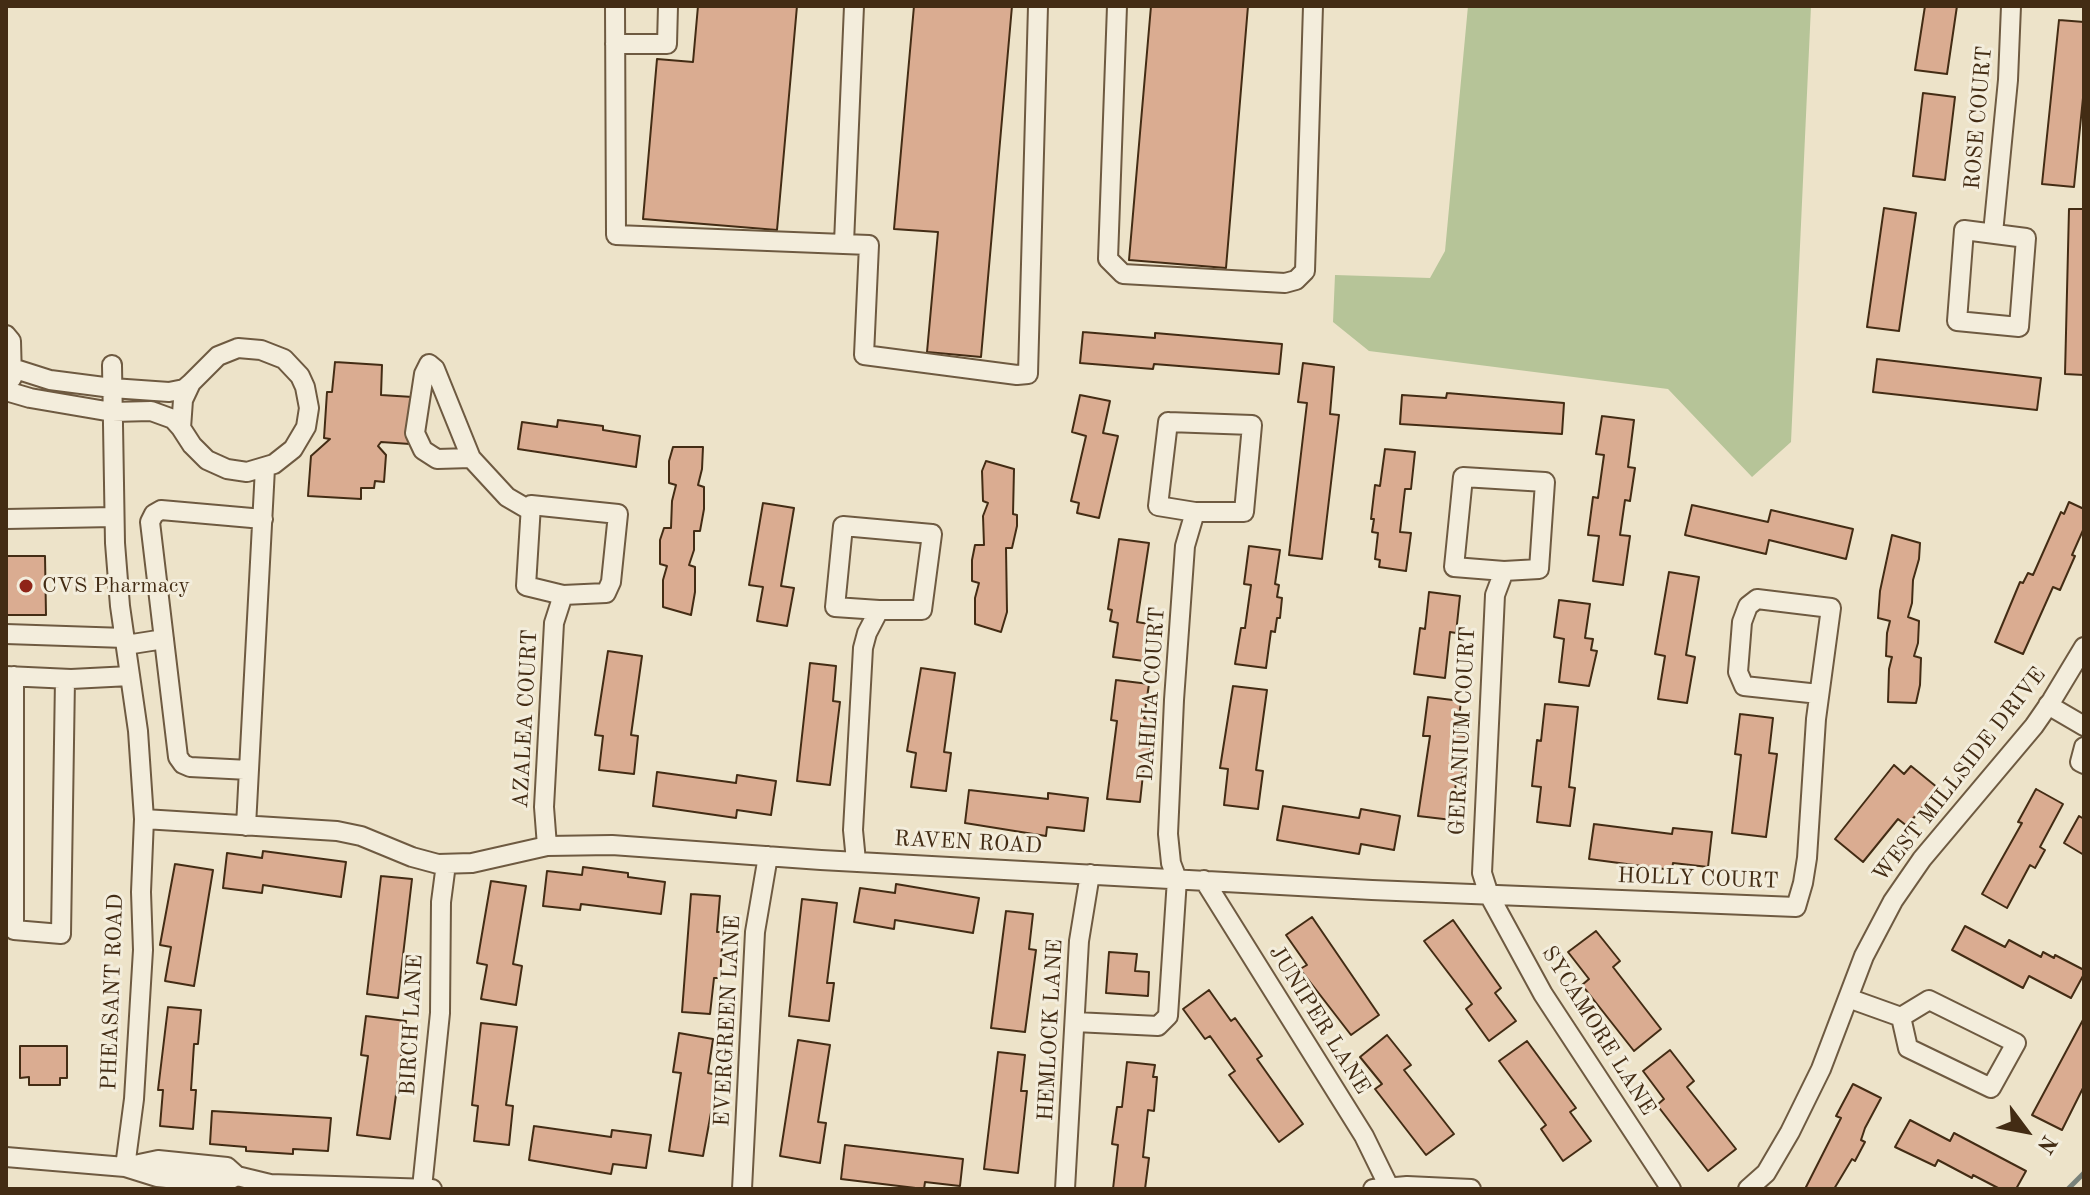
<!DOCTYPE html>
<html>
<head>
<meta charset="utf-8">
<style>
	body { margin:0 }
	#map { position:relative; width:2090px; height:1195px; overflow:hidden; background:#ede3c9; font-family:"Old Standard TT",serif }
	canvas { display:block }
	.frame { position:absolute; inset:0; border:8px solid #432c14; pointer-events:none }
	.north { position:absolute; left:1986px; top:1091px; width:80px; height:80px; -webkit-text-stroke:6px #f3eddc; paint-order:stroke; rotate:122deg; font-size:22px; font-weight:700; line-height:32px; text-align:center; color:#432c14 }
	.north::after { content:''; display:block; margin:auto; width:28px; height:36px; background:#432c14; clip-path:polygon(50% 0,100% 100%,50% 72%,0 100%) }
</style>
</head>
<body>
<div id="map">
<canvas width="2090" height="1195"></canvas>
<div class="frame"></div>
<div class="north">N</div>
</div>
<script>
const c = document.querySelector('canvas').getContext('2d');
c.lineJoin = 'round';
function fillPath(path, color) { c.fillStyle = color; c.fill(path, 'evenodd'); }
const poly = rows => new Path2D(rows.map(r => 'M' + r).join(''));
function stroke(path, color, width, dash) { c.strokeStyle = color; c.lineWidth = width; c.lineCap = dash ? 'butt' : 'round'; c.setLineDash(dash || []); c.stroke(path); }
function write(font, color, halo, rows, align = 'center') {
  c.font = font + ' "Old Standard TT",serif'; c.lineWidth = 6; c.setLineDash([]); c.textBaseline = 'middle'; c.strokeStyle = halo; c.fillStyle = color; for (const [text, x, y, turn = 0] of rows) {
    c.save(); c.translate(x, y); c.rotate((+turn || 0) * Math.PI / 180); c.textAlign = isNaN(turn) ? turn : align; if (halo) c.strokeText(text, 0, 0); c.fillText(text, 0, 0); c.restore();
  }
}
const green = poly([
	[1468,6,1811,6,1791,442,1752,477,1668,389,1369,351,1333,322,1335,275,1430,278,1445,251]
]);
const stream = poly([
	[2068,1189,2084,1173]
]);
const building = poly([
	[698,6,797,6,777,230,643,219,657,59,693,62,698,6],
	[914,6,1012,6,981,357,927,352,938,232,894,229,914,6],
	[1151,6,1248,6,1226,268,1129,260,1151,6],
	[1925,6,1957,6,1947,74,1915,70,1925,6],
	[2059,20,2084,22,2084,88,2074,187,2042,184,2059,20],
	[1923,93,1955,97,1945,180,1913,176,1923,93],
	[1884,208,1916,213,1899,331,1867,327,1884,208],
	[2069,209,2084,209,2084,375,2065,374,2069,209],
	[1083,332,1155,338,1155,333,1282,344,1279,374,1154,364,1153,369,1080,363,1083,332],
	[1877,359,2041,378,2037,410,1873,392,1877,359],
	[335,362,382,365,381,395,413,397,410,444,381,442,378,446,386,455,384,482,375,481,374,488,361,488,361,499,308,496,311,456,330,439,324,438,327,392,332,392,335,362],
	[1303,363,1334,367,1330,414,1339,415,1322,559,1289,555,1307,403,1298,402,1303,363],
	[1447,393,1564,403,1562,434,1400,424,1402,395,1446,398,1447,393],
	[1080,395,1110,401,1103,433,1118,436,1099,518,1077,513,1079,503,1071,501,1086,436,1072,432,1080,395],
	[1602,416,1634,420,1628,467,1635,468,1630,501,1625,500,1620,535,1630,536,1623,585,1593,581,1599,536,1588,535,1593,497,1598,498,1604,455,1596,454,1602,416],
	[558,420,603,426,603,430,640,436,636,467,518,449,522,422,557,427,558,420],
	[673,447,703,447,702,469,698,485,704,487,704,509,700,531,694,531,694,550,689,565,695,567,695,592,691,615,663,607,663,580,667,566,660,564,660,540,664,528,671,528,672,501,676,485,669,483,669,461,673,447],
	[1385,449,1415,452,1411,489,1405,489,1400,532,1411,533,1406,571,1379,567,1380,560,1375,559,1378,533,1372,532,1374,519,1371,519,1375,485,1380,486,1385,449],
	[986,461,1014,469,1013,514,1017,515,1017,526,1012,548,1006,548,1007,612,1001,632,975,624,975,598,979,583,972,581,972,560,975,545,984,545,983,516,988,503,983,501,982,471,986,461],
	[2069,502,2084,509,2084,528,2072,555,2075,556,2060,590,2053,587,2023,654,1995,642,2020,582,2023,583,2028,573,2033,575,2061,512,2064,514,2069,502],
	[763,503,794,508,781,586,794,588,787,626,757,621,763,587,749,585,763,503],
	[1692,505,1768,522,1771,510,1853,529,1846,559,1769,540,1766,554,1685,535,1692,505],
	[1892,535,1920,543,1919,559,1913,580,1912,603,1908,617,1919,621,1918,643,1914,656,1921,658,1920,685,1916,703,1888,702,1889,669,1892,657,1886,656,1887,633,1890,621,1878,618,1880,591,1892,535],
	[1119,539,1149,543,1137,622,1149,624,1144,661,1113,657,1118,623,1110,621,1112,610,1108,609,1119,539],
	[1249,546,1280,550,1275,584,1279,585,1277,597,1282,598,1280,618,1277,618,1275,632,1271,631,1266,668,1235,664,1241,628,1245,628,1251,585,1244,584,1249,546],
	[6,556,45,556,46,615,6,615,6,556],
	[1669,572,1699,577,1686,655,1695,657,1687,703,1658,699,1665,656,1655,654,1669,572],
	[1429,592,1460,596,1456,633,1450,632,1445,678,1414,674,1420,628,1425,629,1429,592],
	[1559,600,1590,604,1585,638,1593,639,1591,650,1597,651,1589,686,1559,682,1564,639,1554,637,1559,600],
	[608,651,642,656,631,735,638,736,634,774,599,770,603,736,595,735,608,651],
	[810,663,836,666,833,701,840,702,830,785,797,781,810,663],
	[921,668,955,673,944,752,951,753,946,791,911,787,916,753,907,751,921,668],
	[1116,680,1149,684,1144,718,1154,720,1148,765,1144,765,1140,802,1107,799,1117,721,1111,720,1116,680],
	[1233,686,1267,690,1256,770,1263,771,1258,809,1224,805,1228,769,1220,768,1233,686],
	[1428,697,1461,701,1457,735,1466,736,1461,783,1456,782,1452,820,1418,816,1430,736,1423,736,1428,697],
	[1545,704,1578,707,1569,787,1575,788,1570,826,1537,822,1541,787,1532,786,1537,740,1541,741,1545,704],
	[1740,714,1773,718,1769,753,1777,754,1766,837,1732,833,1741,755,1735,754,1740,714],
	[1894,765,1904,774,1911,766,1938,788,1907,826,1898,819,1863,862,1835,839,1894,765],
	[657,772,736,783,737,775,776,781,771,815,737,810,736,818,653,806,657,772],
	[2036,789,2063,804,2040,847,2045,850,2035,868,2030,865,2007,908,1982,894,2022,823,2018,822,2036,789],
	[969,790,1048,799,1048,793,1088,798,1084,831,1047,827,1046,836,965,823,969,790],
	[1283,806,1359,818,1361,809,1400,816,1394,850,1361,844,1359,854,1277,840,1283,806],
	[2079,816,2084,819,2084,855,2064,843,2079,816],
	[1594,824,1672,834,1673,828,1712,832,1708,867,1673,863,1672,870,1589,859,1594,824],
	[263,851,346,862,341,897,263,885,262,893,223,888,227,853,262,858,263,851],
	[175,864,213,870,194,986,165,981,171,947,160,945,175,864],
	[583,867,628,873,628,877,665,882,661,914,581,904,580,910,543,906,547,871,582,875,583,867],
	[381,876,412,879,398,998,367,994,381,876],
	[491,881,526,886,513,964,522,966,516,1005,481,999,487,965,477,963,491,881],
	[896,884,979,898,973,933,895,920,894,929,854,922,860,888,895,893,896,884],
	[691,894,720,896,717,932,723,932,720,978,714,978,710,1014,682,1012,691,894],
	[802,899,837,903,827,983,834,983,829,1021,789,1016,802,899],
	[1006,911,1033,914,1029,949,1036,950,1025,1032,991,1028,1006,911],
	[1312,917,1379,1015,1351,1035,1300,969,1307,965,1286,935,1312,917],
	[1453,920,1501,988,1495,993,1516,1021,1489,1041,1466,1009,1472,1004,1424,941,1453,920],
	[1965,926,2005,947,2009,940,2041,957,2043,952,2054,958,2055,955,2084,970,2084,974,2071,998,2029,976,2023,988,1952,950,1965,926],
	[1596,931,1620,961,1613,967,1661,1029,1634,1051,1582,985,1589,979,1568,952,1596,931],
	[1109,952,1137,954,1135,971,1149,972,1148,996,1106,993,1109,952],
	[1209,990,1231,1021,1235,1018,1262,1056,1257,1059,1303,1124,1279,1142,1229,1075,1235,1071,1210,1036,1205,1039,1183,1009,1209,990],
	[168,1007,201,1010,198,1044,194,1044,191,1090,196,1090,193,1129,160,1126,163,1090,158,1090,168,1007],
	[366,1016,406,1021,390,1139,357,1135,368,1056,361,1055,366,1016],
	[2084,1018,2084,1086,2062,1130,2032,1115,2084,1018],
	[481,1023,517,1027,506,1105,513,1106,509,1145,474,1141,478,1106,472,1105,481,1023],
	[679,1033,713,1039,708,1073,718,1075,703,1156,669,1151,681,1073,673,1072,679,1033],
	[1387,1035,1411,1065,1404,1070,1454,1134,1426,1155,1375,1089,1382,1084,1360,1057,1387,1035],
	[798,1040,830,1045,818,1122,826,1123,820,1163,780,1156,798,1040],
	[1527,1041,1576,1108,1570,1112,1591,1141,1563,1161,1541,1129,1546,1125,1499,1061,1527,1041],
	[20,1046,67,1046,67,1078,60,1078,60,1085,29,1085,29,1077,20,1078,20,1046],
	[1670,1050,1694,1081,1687,1087,1736,1149,1708,1171,1657,1105,1664,1099,1643,1071,1670,1050],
	[998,1052,1025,1055,1021,1091,1027,1091,1018,1173,984,1169,998,1052],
	[1127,1062,1155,1065,1153,1077,1157,1077,1154,1111,1148,1110,1143,1157,1149,1158,1145,1189,1113,1189,1118,1145,1112,1144,1117,1107,1122,1107,1127,1062],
	[1853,1084,1881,1098,1865,1128,1861,1140,1865,1142,1855,1161,1852,1159,1834,1189,1805,1189,1841,1118,1836,1116,1853,1084],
	[212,1111,331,1118,328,1151,293,1149,293,1154,246,1151,246,1147,210,1144,212,1111],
	[1910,1120,1950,1141,1954,1133,2026,1171,2016,1189,2000,1189,1973,1175,1972,1178,1938,1160,1935,1166,1895,1147,1910,1120],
	[534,1126,611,1137,612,1130,651,1135,646,1168,613,1164,611,1174,529,1160,534,1126],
	[845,1145,963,1159,960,1186,925,1182,924,1189,841,1179,845,1145]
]);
const minor = poly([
	[615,6,616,235,869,245,864,355,1017,375,1028,374,1038,6],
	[1117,6,1108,259,1123,274,1285,283,1296,280,1305,271,1313,6],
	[615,44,667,44,668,6],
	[1964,230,2026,238,2019,327,1957,321,1964,230],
	[1993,233,2008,80,2011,6],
	[844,243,854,6],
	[6,335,11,341,12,378],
	[238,348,261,350,284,359,300,376,305,387,309,408,306,427,293,449,274,464,247,472,227,469,207,460,192,445,181,428,183,400,191,383,218,356,238,348],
	[112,365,115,543,120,606,138,731,144,819,141,892,143,950,134,1099,125,1167],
	[6,366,50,380,112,388,169,392,184,389,191,383],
	[6,391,30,398,112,412,151,411,173,419,181,428],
	[1168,422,1252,425,1244,512,1195,512,1158,506,1168,422],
	[471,458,437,459,423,450,415,433,424,374,429,364,435,369,471,458,507,497,531,511],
	[6,519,114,517],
	[1504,571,1454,567,1463,477,1545,482,1539,569,1504,571,1495,595,1482,873,1489,895,1543,994,1671,1189],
	[6,634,125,638],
	[126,645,164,639],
	[6,676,71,679,130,676],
	[14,676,14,930,61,934,65,679],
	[2048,705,2084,726],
	[2084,747,2080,762,2084,764],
	[249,770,190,767,183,764,178,757,150,522,154,514,161,510,263,519],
	[144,819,337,831,361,836,412,857,438,864,472,863,547,846,612,845,821,860,1372,890,1796,907,1803,883,1807,858,1816,719,1831,608,1757,599,1748,606,1742,622,1738,672,1744,686,1819,694],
	[246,826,265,468],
	[547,846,544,807,554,623,563,595,606,593,611,582,618,514,531,505,526,586,563,595],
	[856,861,853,830,863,648,867,633,879,610,922,610,932,534,843,526,835,607,879,610],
	[1204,880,1364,1136,1390,1189],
	[1848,998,1901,1017,1908,1048,1991,1088,2016,1043,1929,1000,1901,1017],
	[1075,1022,1158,1026,1168,1016,1177,879,1171,863,1168,834,1174,700,1185,546,1195,512],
	[6,1157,125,1167,157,1177,207,1182,225,1182,237,1176],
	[125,1167,158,1160,227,1167,237,1176,270,1184,432,1189],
	[422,1188,440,1013,441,902,446,864],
	[742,1189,755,932,768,856],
	[1065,1189,1079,941,1090,874],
	[1373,1189,1407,1186,1471,1189],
	[1748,1189,1766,1173,1790,1132,1821,1069,1864,956,1893,901,1922,859,2034,726,2052,700,2084,647]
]);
const markers = [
	[26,586,8,"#8f2418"]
];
const streetNames = [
	["ROSE COURT",1979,118,-85],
	["DAHLIA COURT",1152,694,-86],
	["AZALEA COURT",526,719,-87],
	["GERANIUM COURT",1463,731,-87],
	["WEST MILLSIDE DRIVE",1960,775,-52],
	["RAVEN ROAD",968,843,3],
	["HOLLY COURT",1698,879,2],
	["PHEASANT ROAD",113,992,-88],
	["JUNIPER LANE",1319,1020,58],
	["EVERGREEN LANE",728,1021,-87],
	["BIRCH LANE",412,1025,-87],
	["HEMLOCK LANE",1051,1030,-87],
	["SYCAMORE LANE",1598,1031,58]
];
const poiNames = [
	["CVS Pharmacy",42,586]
];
fillPath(green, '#b6c498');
stroke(stream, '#79827b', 5);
fillPath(building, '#daac91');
stroke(building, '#432c14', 2);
stroke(minor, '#6e5a41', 22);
stroke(minor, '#f3eddc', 18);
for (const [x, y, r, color] of markers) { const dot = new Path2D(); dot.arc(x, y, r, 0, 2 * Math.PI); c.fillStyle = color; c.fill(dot); stroke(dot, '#f3eddc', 3); }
write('22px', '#432c14', '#f3eddc', streetNames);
write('22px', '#432c14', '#f3eddc', poiNames, 'left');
</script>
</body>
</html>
